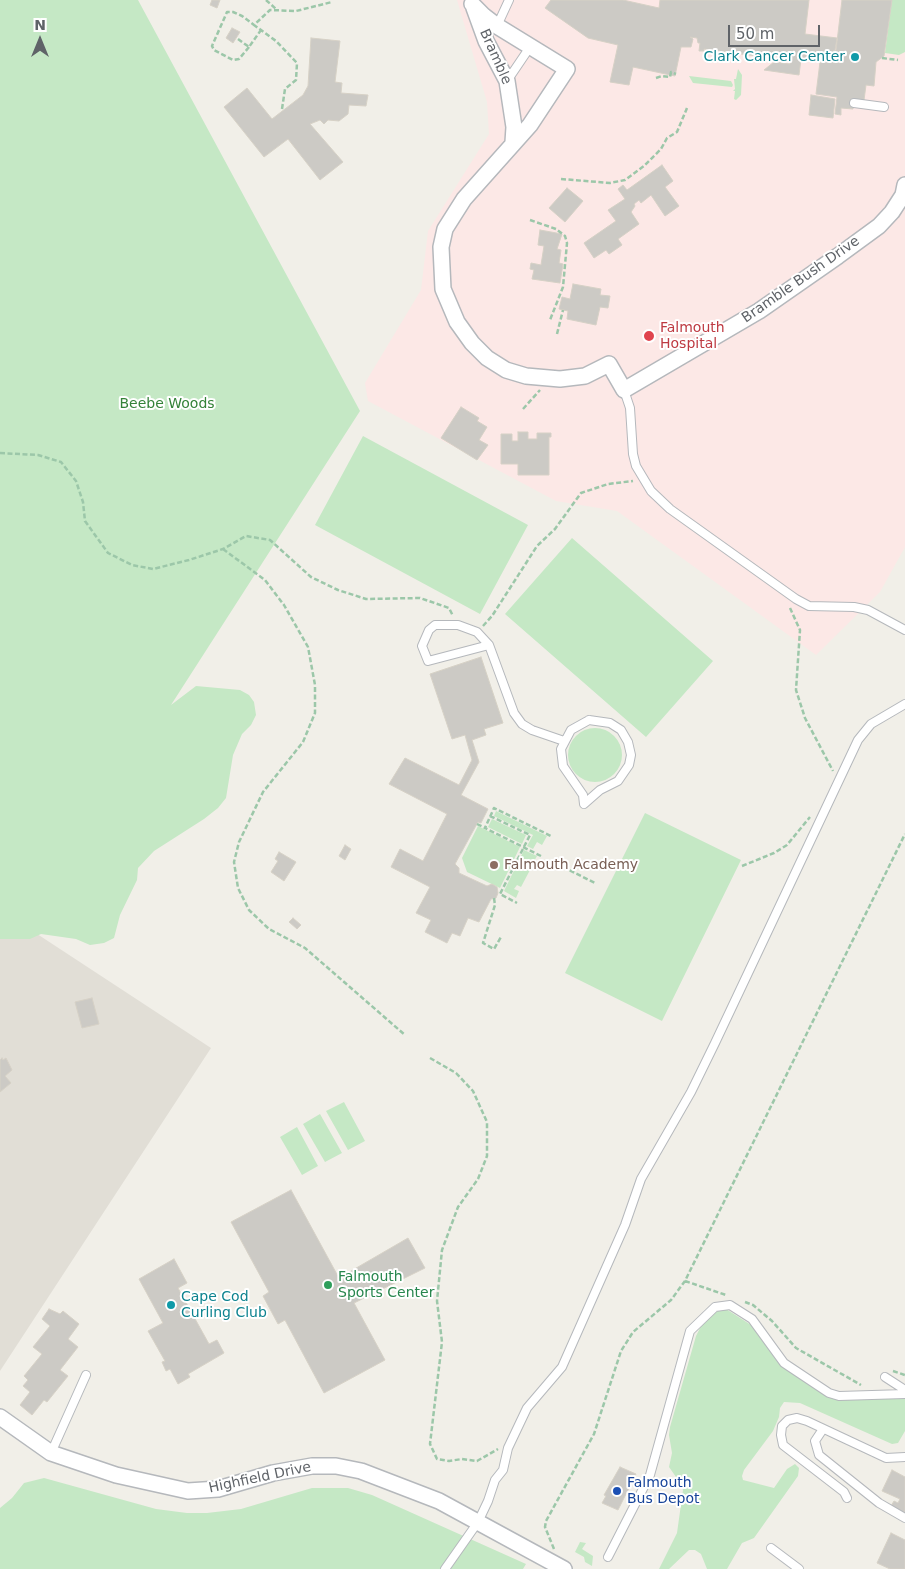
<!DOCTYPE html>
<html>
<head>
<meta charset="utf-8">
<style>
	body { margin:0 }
	#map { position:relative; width:905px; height:1569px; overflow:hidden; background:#f1efe8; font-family:"DejaVu Sans",sans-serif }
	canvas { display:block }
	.north { position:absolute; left:15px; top:15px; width:50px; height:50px; -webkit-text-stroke:4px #fff; paint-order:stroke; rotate:0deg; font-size:14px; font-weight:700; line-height:20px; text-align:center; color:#5f6368 }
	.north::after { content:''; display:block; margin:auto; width:18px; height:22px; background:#5f6368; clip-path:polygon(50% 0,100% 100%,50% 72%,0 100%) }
	.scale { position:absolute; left:728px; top:25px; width:92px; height:22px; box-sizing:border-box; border:2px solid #5f6368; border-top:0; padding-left:6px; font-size:15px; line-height:18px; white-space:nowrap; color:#5f6368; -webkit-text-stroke:4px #fff; paint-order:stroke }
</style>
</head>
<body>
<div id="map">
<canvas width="905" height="1569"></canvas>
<div class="north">N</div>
<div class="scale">50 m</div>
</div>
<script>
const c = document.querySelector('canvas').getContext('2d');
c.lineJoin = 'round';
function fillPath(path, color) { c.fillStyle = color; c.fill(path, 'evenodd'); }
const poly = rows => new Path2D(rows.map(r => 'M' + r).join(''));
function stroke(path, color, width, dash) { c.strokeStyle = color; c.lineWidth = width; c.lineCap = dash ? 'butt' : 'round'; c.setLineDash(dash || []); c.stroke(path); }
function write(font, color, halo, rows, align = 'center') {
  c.font = font + ' "DejaVu Sans",sans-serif'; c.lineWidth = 4; c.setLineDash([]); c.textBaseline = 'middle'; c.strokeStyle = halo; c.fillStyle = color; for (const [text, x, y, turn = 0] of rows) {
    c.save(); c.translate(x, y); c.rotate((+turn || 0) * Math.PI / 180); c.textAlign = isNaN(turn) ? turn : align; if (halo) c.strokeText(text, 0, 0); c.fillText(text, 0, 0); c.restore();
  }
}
const education = poly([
	[28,928,211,1048,0,1371,0,939]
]);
const medical = poly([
	[457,0,905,0,905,547,880,592,816,655,617,511,556,501,368,401,365,383,421,290,428,231,489,134,487,102]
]);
const green = poly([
	[0,0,138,0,360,411,171,705,196,686,240,690,249,695,254,702,256,715,251,725,242,734,233,755,226,798,218,808,204,819,154,851,138,868,137,880,120,915,114,938,104,943,90,945,76,939,41,934,30,939,0,939],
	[892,0,905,0,905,52,899,55,885,53],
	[738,69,742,75,741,95,736,100,734,99,735,91,733,91,735,89,734,79,736,79],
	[689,76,731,81,733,85,732,87,693,83],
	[363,436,528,525,480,614,315,525],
	[572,538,713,661,646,737,505,614],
	'568 755a27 27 0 1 1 54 0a27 27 0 1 1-54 0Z',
	[496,811,547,836,542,845,537,842,533,849,527,846,533,835,494,816],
	[645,813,741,860,662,1021,565,973],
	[492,819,526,835,522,844,488,827],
	[478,826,520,847,500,888,467,872,462,858],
	[524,850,537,856,532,865,528,864,526,867,530,870,521,887,517,885,514,889,519,891,516,898,504,891],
	[344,1102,365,1141,348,1150,326,1111],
	[320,1114,342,1153,325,1162,303,1124],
	[297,1127,318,1166,302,1175,280,1137],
	[726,1309,751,1325,777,1361,791,1372,844,1398,905,1399,905,1431,898,1443,892,1444,800,1403,784,1402,780,1408,779,1417,773,1431,744,1470,742,1476,743,1480,774,1488,787,1469,795,1464,799,1468,798,1476,754,1538,742,1543,727,1569,707,1569,701,1554,695,1550,689,1550,669,1569,659,1569,677,1533,683,1490,681,1484,669,1467,672,1453,669,1435,670,1427,696,1336,703,1322,714,1312],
	[44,1478,156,1509,187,1513,207,1513,241,1509,312,1488,348,1488,372,1495,526,1564,523,1569,0,1569,0,1508,12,1498,24,1483],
	[580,1542,586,1543,582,1549,593,1556,592,1566,585,1562,584,1557,575,1552]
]);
const building = poly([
	[212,0,220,0,217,8,210,5,212,0],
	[551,0,623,0,659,8,660,0,809,0,805,34,837,38,835,50,819,61,801,59,799,75,764,70,774,62,790,64,791,58,757,53,756,56,704,49,704,51,699,51,700,43,698,43,697,38,690,37,693,39,691,47,681,47,675,76,633,67,629,85,610,82,618,45,588,38,545,8,551,0],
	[842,0,892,0,884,56,876,62,874,86,866,85,864,100,854,99,853,109,841,108,841,115,835,114,837,97,816,94,820,62,836,50,842,0],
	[232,28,240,32,233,43,226,38,232,28],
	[311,38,340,41,335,82,342,83,341,93,368,95,366,106,349,105,348,114,339,121,328,120,324,124,320,120,310,124,343,162,320,180,288,139,264,157,224,107,247,88,272,119,303,95,308,86,311,38],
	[811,95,835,99,833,118,809,115,811,95],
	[662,165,673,181,665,187,679,206,665,216,651,195,641,203,639,200,634,204,635,206,631,212,639,224,618,239,622,245,609,254,606,250,594,258,584,243,616,221,608,210,625,199,618,189,623,185,627,190,662,165],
	[567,188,583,201,565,222,549,208,567,188],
	[540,230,562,234,557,249,561,250,559,263,563,264,560,283,532,279,534,270,530,269,531,263,541,265,544,246,538,245,540,230],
	[573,284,601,289,600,295,610,296,608,308,600,307,596,325,567,319,568,311,559,309,562,297,570,299,573,284],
	[461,407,479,418,477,421,487,427,479,440,488,445,477,460,441,438,461,407],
	[518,432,528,432,528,439,537,439,537,433,551,433,551,437,549,437,549,475,518,475,518,464,501,464,501,434,512,434,512,441,518,441,518,432],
	[481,657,503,723,484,729,486,735,472,740,479,762,461,795,488,809,481,823,478,822,455,864,459,868,459,873,487,886,492,884,497,887,498,893,496,898,491,899,479,922,468,918,460,936,452,933,447,943,425,932,431,920,416,913,430,887,391,867,400,849,423,861,447,814,389,784,405,758,459,785,472,760,465,735,452,739,430,674,481,657],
	[345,845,351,849,345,860,339,856,345,845],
	[279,852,296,862,284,881,271,872,278,861,275,859,279,852],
	[293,918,301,925,297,929,289,922,293,918],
	[92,998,99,1024,82,1028,75,1002,92,998],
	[2,1058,3,1060,6,1058,12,1070,5,1076,11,1083,0,1092,0,1060,2,1058],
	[291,1190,339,1278,408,1238,425,1268,354,1303,385,1360,324,1393,285,1320,278,1324,263,1296,269,1292,231,1222,291,1190],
	[174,1259,187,1283,178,1288,209,1344,217,1340,224,1353,188,1374,190,1377,178,1384,170,1369,166,1371,162,1362,165,1361,148,1331,163,1323,139,1279,174,1259],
	[49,1309,60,1314,63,1311,79,1324,68,1339,78,1347,60,1370,68,1376,47,1402,44,1400,32,1415,20,1405,30,1392,23,1386,28,1380,24,1376,42,1354,33,1347,50,1326,42,1319,49,1309],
	[620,1467,636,1474,618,1510,602,1503,606,1496,604,1495,620,1467],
	[892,1470,905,1477,905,1515,891,1506,894,1501,898,1503,900,1499,882,1491,892,1470],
	[891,1533,905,1540,905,1569,890,1569,877,1563,891,1533]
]);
const path = poly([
	[266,0,276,9],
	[238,39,249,47,261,30],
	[249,47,239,59,233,60,214,50,212,46,227,12,233,12,242,16,254,25],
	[882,58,898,60],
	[656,78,662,76,670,77,671,72,676,74],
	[282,109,285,89,296,80,297,63,276,41,254,25,270,10,296,11,332,2],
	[561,179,610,183,625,180,644,166,661,149,667,138,677,132,687,108],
	[530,220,556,229,565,236,567,243,563,287,550,320],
	[557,334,563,310],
	[523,409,540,390],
	[0,453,38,455,61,462,76,481,83,502,85,521,108,553,132,565,153,569,189,560,223,549,246,536,270,540,311,577,338,590,366,599,420,598,449,608,453,616],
	[223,549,265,580,284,605,308,647,315,685,315,713,303,742,263,792,239,842,234,862,238,888,249,910,269,929,305,948,405,1035],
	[790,608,800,630,796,690,805,718,833,771],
	[483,626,492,616,537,546,555,529,581,493,608,484,633,481],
	[490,816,530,835,500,894,517,903],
	[477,824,485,828],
	[541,856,485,828,494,808,551,836],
	[742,866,774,853,787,845,810,817],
	[563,867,595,883],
	[494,898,495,905,483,943,494,949,501,937],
	[430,1058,456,1073,473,1091,487,1122,487,1156,478,1179,458,1207,442,1250,437,1301,442,1342,430,1444,437,1459,449,1461,462,1459,477,1461,498,1449],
	[685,1281,726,1295],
	[745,1302,753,1305,772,1321,796,1348,861,1385],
	[893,1371,905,1375],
	[554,1549,545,1527,546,1521,594,1434,621,1351,633,1332,671,1300,685,1281,905,834]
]);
const service = poly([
	[497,26,509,0],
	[507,81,530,47],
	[854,103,884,107],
	[624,390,630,408,633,454,636,466,651,491,670,509,796,599,809,606,854,607,868,610,905,630],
	[489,645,428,661,422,646,429,630,435,625,458,625,477,632,489,645,514,713,522,724,532,730,564,741],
	[589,720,610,723,621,730,628,742,631,755,629,765,618,781,600,790,584,804,583,795,563,766,561,749,571,730,589,720],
	[885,1377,905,1390],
	[823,1429,815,1441,819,1455,879,1503,905,1518],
	[51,1453,86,1375],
	[847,1498,844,1492,783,1445,781,1435,782,1426,788,1420,797,1418,807,1421,886,1458,905,1457],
	[771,1548,799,1569],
	[608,1557,650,1475,690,1331,715,1307,730,1305,752,1319,784,1363,829,1393,839,1396,905,1394],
	[445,1569,478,1522,488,1501,495,1480,503,1470,508,1448,527,1408,562,1367,625,1225,641,1179,691,1092,715,1043,858,740,871,724,905,704]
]);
const minor = poly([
	[472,4,484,16,497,26,567,69,530,125,464,199,445,229,441,247,443,289,457,322,472,343,487,358,506,370,526,376,560,379,585,376,609,364,624,390,759,311,838,256,879,226,892,212,903,195,905,185],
	[474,8,486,41,507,81,514,127,513,142],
	[0,1417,51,1453,116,1475,188,1491,218,1489,273,1473,312,1466,336,1466,361,1471,439,1501,564,1569]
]);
const markers = [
	[855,57,5,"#0f9aa8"],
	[649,336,6,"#e0444e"],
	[494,865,5,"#8d6e63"],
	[328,1285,5,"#2e9e5b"],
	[171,1305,5,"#0f9aa8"],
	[617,1491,5,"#1a4fb4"]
];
const streetNames = [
	["Bramble",495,57,66],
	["Bramble Bush Drive",801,280,-35],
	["Highfield Drive",260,1478,-12]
];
const cultureNames = [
	["Clark Cancer Center",845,57],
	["Cape Cod",181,1297,"left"],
	["Curling Club",181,1313,"left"]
];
const healthNames = [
	["Falmouth",660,328],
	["Hospital",660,344]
];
const parkNames = [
	["Beebe Woods",167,404]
];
const educationNames = [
	["Falmouth Academy",504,865]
];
const leisureNames = [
	["Falmouth",338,1277],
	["Sports Center",338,1293]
];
const transitNames = [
	["Falmouth",627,1483],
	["Bus Depot",627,1499]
];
fillPath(education, '#e1ded6');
fillPath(medical, '#fce8e6');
fillPath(green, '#c5e8c5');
fillPath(building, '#cccac5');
stroke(building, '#d6d1c6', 1);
stroke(service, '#b5b8bc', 10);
stroke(minor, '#b5b8bc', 18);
stroke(path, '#9cc7a9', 2.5, [5, 2.5]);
stroke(service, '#fff', 8);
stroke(minor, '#fff', 15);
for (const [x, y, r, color] of markers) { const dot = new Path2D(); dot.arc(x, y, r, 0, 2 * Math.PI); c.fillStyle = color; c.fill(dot); stroke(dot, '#fff', 2); }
write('14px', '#5f6368', '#fff', streetNames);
write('14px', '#0d838f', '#fff', cultureNames, 'right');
write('14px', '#be3a42', '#fff', healthNames, 'left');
write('14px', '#348238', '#fff', parkNames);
write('14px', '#785e54', '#fff', educationNames, 'left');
write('14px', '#27864d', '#fff', leisureNames, 'left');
write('14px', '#164399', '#fff', transitNames, 'left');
</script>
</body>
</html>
